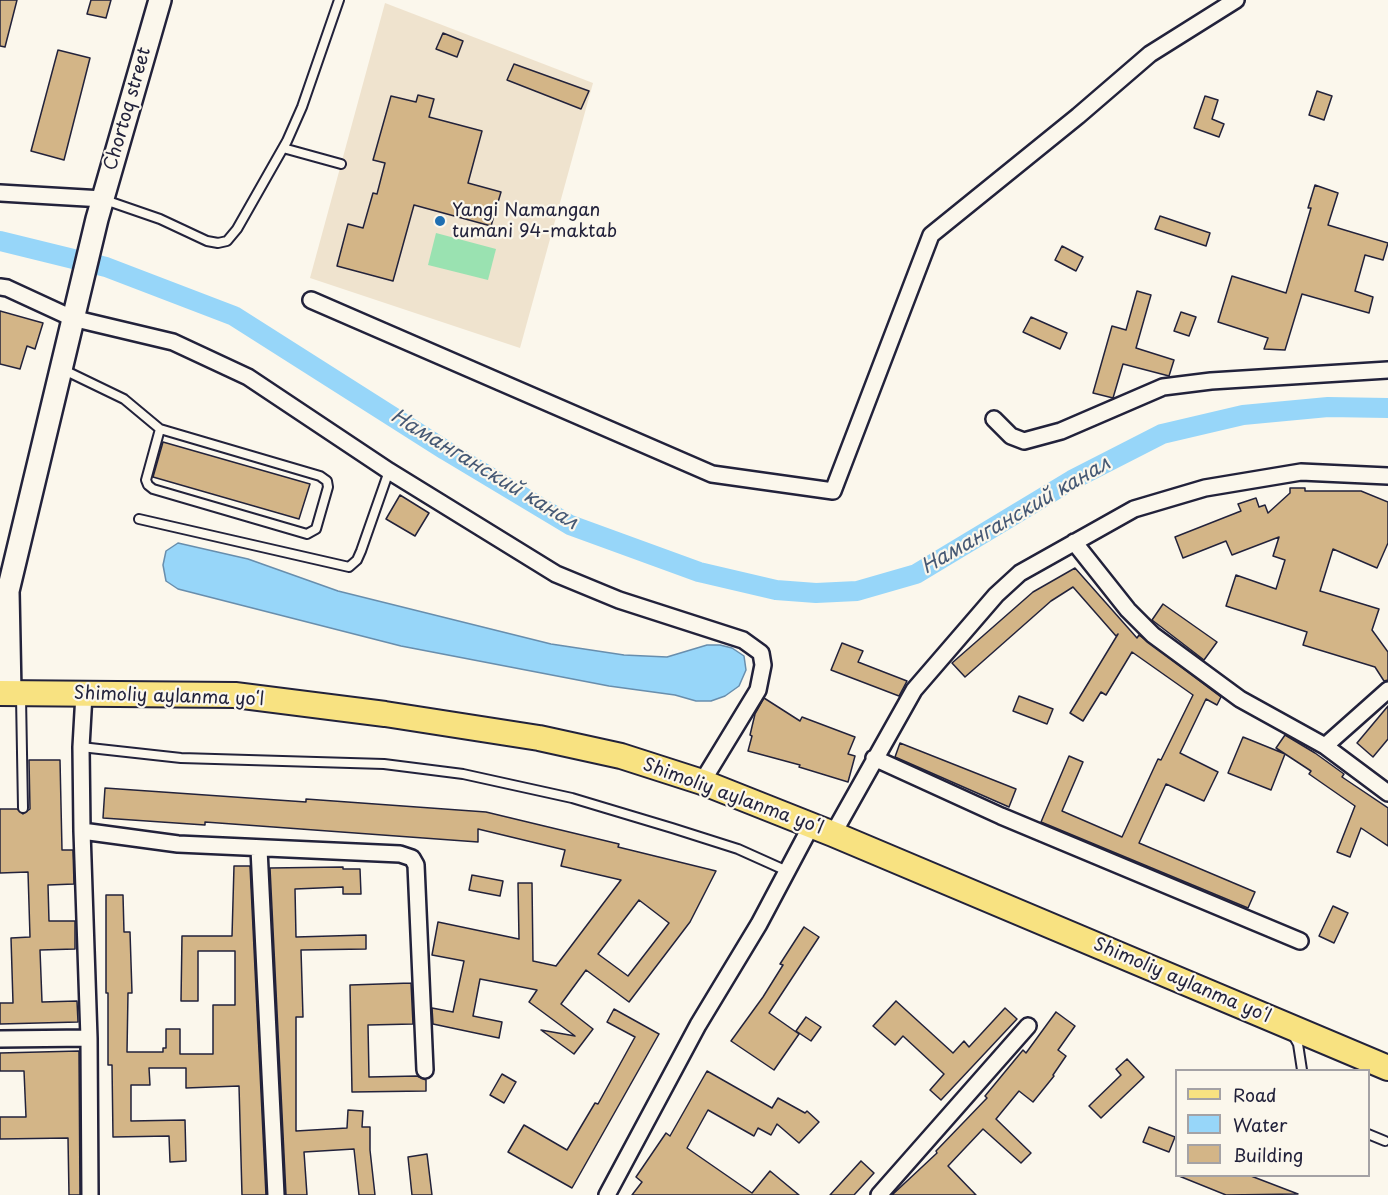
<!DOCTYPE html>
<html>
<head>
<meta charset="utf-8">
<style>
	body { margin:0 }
	#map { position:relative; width:1388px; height:1195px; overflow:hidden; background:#fbf7ec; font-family:"Playpen Sans",sans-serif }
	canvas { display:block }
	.legend { position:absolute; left:1175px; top:1069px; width:195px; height:108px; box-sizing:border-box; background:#fbf7ec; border:2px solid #a4a2a5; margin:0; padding:8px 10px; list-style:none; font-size:18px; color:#22223b }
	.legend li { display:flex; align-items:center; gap:12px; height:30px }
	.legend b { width:30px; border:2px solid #a4a2a5 }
</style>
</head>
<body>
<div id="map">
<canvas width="1388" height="1195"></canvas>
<ul class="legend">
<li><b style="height:8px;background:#f8e281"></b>Road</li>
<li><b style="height:16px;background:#97d6f9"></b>Water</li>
<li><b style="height:16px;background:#d3b587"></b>Building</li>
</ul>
</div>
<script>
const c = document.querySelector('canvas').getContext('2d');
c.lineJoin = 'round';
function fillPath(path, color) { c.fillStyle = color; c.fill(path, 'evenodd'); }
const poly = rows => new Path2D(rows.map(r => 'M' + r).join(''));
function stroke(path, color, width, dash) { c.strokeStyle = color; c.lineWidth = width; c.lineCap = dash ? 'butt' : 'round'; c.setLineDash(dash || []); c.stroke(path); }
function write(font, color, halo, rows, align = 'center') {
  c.font = font + ' "Playpen Sans",sans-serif'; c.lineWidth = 4.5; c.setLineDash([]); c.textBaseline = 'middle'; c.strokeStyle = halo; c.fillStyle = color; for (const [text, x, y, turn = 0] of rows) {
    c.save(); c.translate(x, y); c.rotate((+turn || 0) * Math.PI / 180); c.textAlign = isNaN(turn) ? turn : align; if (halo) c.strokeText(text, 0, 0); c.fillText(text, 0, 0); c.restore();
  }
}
const built = poly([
	[385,3,593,83,520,348,310,278]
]);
const green = poly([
	[436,233,496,249,488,280,428,265]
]);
const water = poly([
	[178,543,248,559,338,591,551,644,624,655,667,657,707,645,720,645,732,648,744,656,746,670,739,686,725,696,711,701,696,701,675,695,609,686,401,646,178,589,166,581,163,565,166,551,178,543]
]);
const canal = poly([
	[0,241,106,267,234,316,445,450,570,525,699,572,776,590,816,593,857,591,916,574,1072,480,1162,434,1243,415,1328,407,1388,408]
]);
const building = poly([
	[0,0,17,0,5,47,0,46,0,0],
	[91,0,111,0,106,18,87,14,91,0],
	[443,33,463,41,457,57,436,49,443,33],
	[58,50,90,58,64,160,31,151,58,50],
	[514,64,589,91,581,109,507,80,514,64],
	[1317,91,1332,96,1324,120,1309,115,1317,91],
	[418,95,434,99,429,117,482,131,468,183,501,192,491,226,414,205,393,281,337,266,348,224,363,228,373,193,377,194,385,163,373,160,391,96,416,102,418,95],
	[1205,96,1218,100,1212,119,1224,124,1219,137,1194,128,1205,96],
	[1315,185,1338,193,1328,225,1388,243,1383,260,1365,255,1355,291,1373,297,1369,313,1302,294,1285,350,1264,349,1268,338,1218,322,1232,276,1286,293,1311,208,1308,208,1315,185],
	[1160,216,1210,233,1206,246,1155,229,1160,216],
	[1062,246,1083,257,1076,271,1055,260,1062,246],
	[1137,291,1151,295,1136,348,1174,360,1169,376,1123,364,1113,398,1093,393,1112,326,1126,330,1137,291],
	[0,311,43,323,35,349,27,346,20,369,0,364,0,311],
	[1181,312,1196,317,1189,336,1174,331,1181,312],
	[1031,317,1067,333,1060,349,1023,332,1031,317],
	[163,442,310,484,299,519,153,477,163,442],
	[1290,488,1305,488,1305,491,1361,491,1388,502,1388,543,1377,568,1333,549,1320,591,1379,609,1372,630,1388,652,1388,680,1384,681,1375,667,1303,645,1307,632,1226,606,1236,575,1276,589,1285,560,1273,556,1279,537,1232,555,1226,541,1183,558,1175,537,1241,511,1238,504,1256,498,1259,507,1265,505,1268,513,1290,493,1290,488],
	[400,495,429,513,415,536,386,519,400,495],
	[1075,568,1137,638,1139,635,1221,697,1217,705,1206,699,1180,753,1218,772,1204,801,1166,784,1139,843,1255,892,1248,908,1041,822,1069,756,1083,762,1062,811,1122,837,1158,759,1161,760,1193,695,1132,652,1106,695,1101,692,1083,721,1070,713,1118,634,1116,636,1073,587,1051,601,965,677,952,663,1033,592,1075,568],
	[1163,604,1217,642,1204,660,1152,620,1163,604],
	[842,643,863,651,858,662,907,681,899,696,831,670,842,643],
	[1019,696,1053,709,1047,724,1013,711,1019,696],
	[764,698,800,721,802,717,855,737,848,754,855,756,848,782,799,767,800,765,748,751,752,736,750,735,755,714,764,698],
	[1388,706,1388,739,1373,757,1357,743,1388,706],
	[1285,735,1315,753,1344,774,1342,777,1388,808,1388,846,1361,828,1350,857,1337,852,1355,806,1309,774,1311,771,1276,748,1285,735],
	[1243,737,1285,754,1271,790,1228,773,1243,737],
	[900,743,1016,789,1009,807,895,757,900,743],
	[29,760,60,760,62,850,73,850,74,884,48,885,49,921,75,921,75,949,40,950,42,1002,77,1001,78,1022,0,1024,0,1003,13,1003,11,938,30,937,28,872,0,873,0,809,17,809,23,814,30,809,29,760],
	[105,788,306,802,306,799,486,812,619,844,618,847,716,871,690,922,629,1002,586,970,561,1004,593,1029,574,1054,541,1030,575,1036,529,1002,537,990,480,979,473,1016,502,1022,499,1038,433,1024,432,1008,453,1012,464,961,432,955,438,922,519,939,518,883,532,883,533,961,556,966,621,880,561,866,565,850,478,829,478,842,205,822,205,825,103,818,105,788],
	[639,900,669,923,628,976,598,954,639,900],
	[234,866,250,866,266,1195,242,1195,239,1086,186,1088,186,1068,149,1068,150,1085,131,1085,131,1121,185,1120,186,1161,170,1162,169,1136,113,1137,112,1065,108,1065,108,993,106,993,106,895,123,895,124,932,130,932,132,993,128,993,127,1052,163,1052,163,1048,166,1048,166,1029,180,1029,180,1054,213,1054,213,1005,235,1005,235,951,198,951,198,1001,181,1001,182,936,232,936,234,866],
	[343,867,343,869,360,869,361,894,343,894,343,887,295,889,296,937,366,935,366,949,301,950,303,1017,296,1017,296,1131,347,1128,348,1110,363,1111,362,1127,370,1127,370,1150,375,1195,359,1195,354,1149,304,1152,307,1195,286,1195,270,868,343,867],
	[472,875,503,881,500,896,469,890,472,875],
	[1333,906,1348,913,1334,943,1319,936,1333,906],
	[804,927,819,937,769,1013,799,1034,774,1070,731,1041,763,997,783,965,780,964,804,927],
	[411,983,413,1024,368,1025,369,1077,417,1076,426,1080,426,1091,352,1092,350,985,411,983],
	[896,1001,953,1053,964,1041,969,1047,1005,1008,1017,1019,941,1100,930,1090,944,1074,903,1036,895,1045,873,1026,896,1001],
	[614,1009,659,1034,572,1188,508,1152,524,1125,567,1150,595,1103,598,1104,635,1037,607,1022,614,1009],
	[1056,1012,1075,1026,1058,1050,1066,1056,1053,1075,1054,1076,1033,1102,1019,1091,996,1119,1031,1153,1021,1163,983,1129,948,1166,976,1195,892,1195,937,1153,936,1151,987,1098,985,1096,1023,1050,1026,1053,1056,1012],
	[806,1017,821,1027,811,1041,796,1031,806,1017],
	[79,1051,80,1195,69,1195,68,1138,0,1139,0,1117,26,1117,24,1071,0,1071,0,1053,79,1051],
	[1127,1059,1144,1077,1101,1118,1089,1106,1121,1075,1116,1069,1127,1059],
	[707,1071,772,1108,778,1098,805,1113,807,1111,819,1122,799,1143,777,1124,771,1135,758,1128,754,1136,708,1110,687,1148,752,1193,770,1171,799,1195,632,1195,642,1182,636,1177,666,1133,670,1136,707,1071],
	[502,1074,516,1082,504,1103,490,1095,502,1074],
	[1149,1127,1175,1137,1169,1152,1143,1142,1149,1127],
	[427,1154,432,1195,412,1195,408,1157,427,1154],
	[861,1161,874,1173,854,1195,830,1195,861,1161],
	[1179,1176,1251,1176,1298,1194,1226,1195,1179,1176]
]);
const service = poly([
	[283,148,341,164],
	[105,200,160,219,207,241,218,243,227,241,237,229,287,141,302,107,339,0],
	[64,370,124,399,160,429,320,476,327,481,328,487,316,529,307,534,153,489,148,485,146,480,160,429],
	[139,519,349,567,357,560,361,551,389,471],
	[21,697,23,808],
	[81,747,181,758,384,764,463,774,572,798,672,828,738,849,787,871],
	[1293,1035,1298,1044,1302,1070],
	[1368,1134,1385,1141]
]);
const minor = poly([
	[0,193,103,199],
	[0,287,7,288,72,318,173,342,248,377,389,471,556,574,619,600,743,640,761,653,763,665,758,690,702,782],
	[311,300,712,474,833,491,931,235,1078,116,1150,54,1236,0],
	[994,419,1011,436,1024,441,1061,431,1163,387,1211,381,1388,370],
	[1074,542,1128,610,1153,635,1240,699,1325,746,1388,793],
	[84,694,81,747,82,831,89,1038,90,1195],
	[1325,746,1388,690],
	[874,758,1001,816,1300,941],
	[82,831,178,844,400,854,412,858,416,865,425,1070],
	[833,834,914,690,996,595,1020,573,1134,509,1205,488,1301,472,1388,476],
	[259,849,276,1195],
	[0,1039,89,1038],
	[607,1195,698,1025,759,924,811,826],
	[879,1195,1028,1026]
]);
const secondary = poly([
	[10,693,8,591,97,219,160,0]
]);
const primary = poly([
	[0,693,235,695,385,714,539,738,621,756,702,782,833,834,1388,1068]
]);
const markers = [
	[440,221,6,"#1f6fb2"]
];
const streetNames = [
	["Chortoq street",128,109,-74],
	["Shimoliy aylanma yoʻl",169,697,2],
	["Shimoliy aylanma yoʻl",733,797,20],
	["Shimoliy aylanma yoʻl",1182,981,23]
];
const poiNames = [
	["Yangi Namangan",452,211],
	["tumani 94-maktab",452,232]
];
const waterNames = [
	["Наманганский канал",484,470,31],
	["Наманганский канал",1016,516,-30]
];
fillPath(built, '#efe3ce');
fillPath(green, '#9ae2b1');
fillPath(water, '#97d6f9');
stroke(water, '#688ead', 1.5);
stroke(canal, '#97d6f9', 20);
fillPath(building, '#d3b587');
stroke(building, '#22223b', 1.5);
stroke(service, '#22223b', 12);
stroke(minor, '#22223b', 20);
stroke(secondary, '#22223b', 26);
stroke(primary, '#22223b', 28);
stroke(service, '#fbf7ec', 8);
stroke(minor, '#fbf7ec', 15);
stroke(secondary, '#fbf7ec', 21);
stroke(primary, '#f8e281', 24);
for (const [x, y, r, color] of markers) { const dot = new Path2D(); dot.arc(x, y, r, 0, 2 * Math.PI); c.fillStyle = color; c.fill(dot); stroke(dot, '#fbf7ec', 2); }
write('18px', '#22223b', '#fbf7ec', streetNames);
write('18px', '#22223b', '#fbf7ec', poiNames, 'left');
write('italic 20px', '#455874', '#fbf7ec', waterNames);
</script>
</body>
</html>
